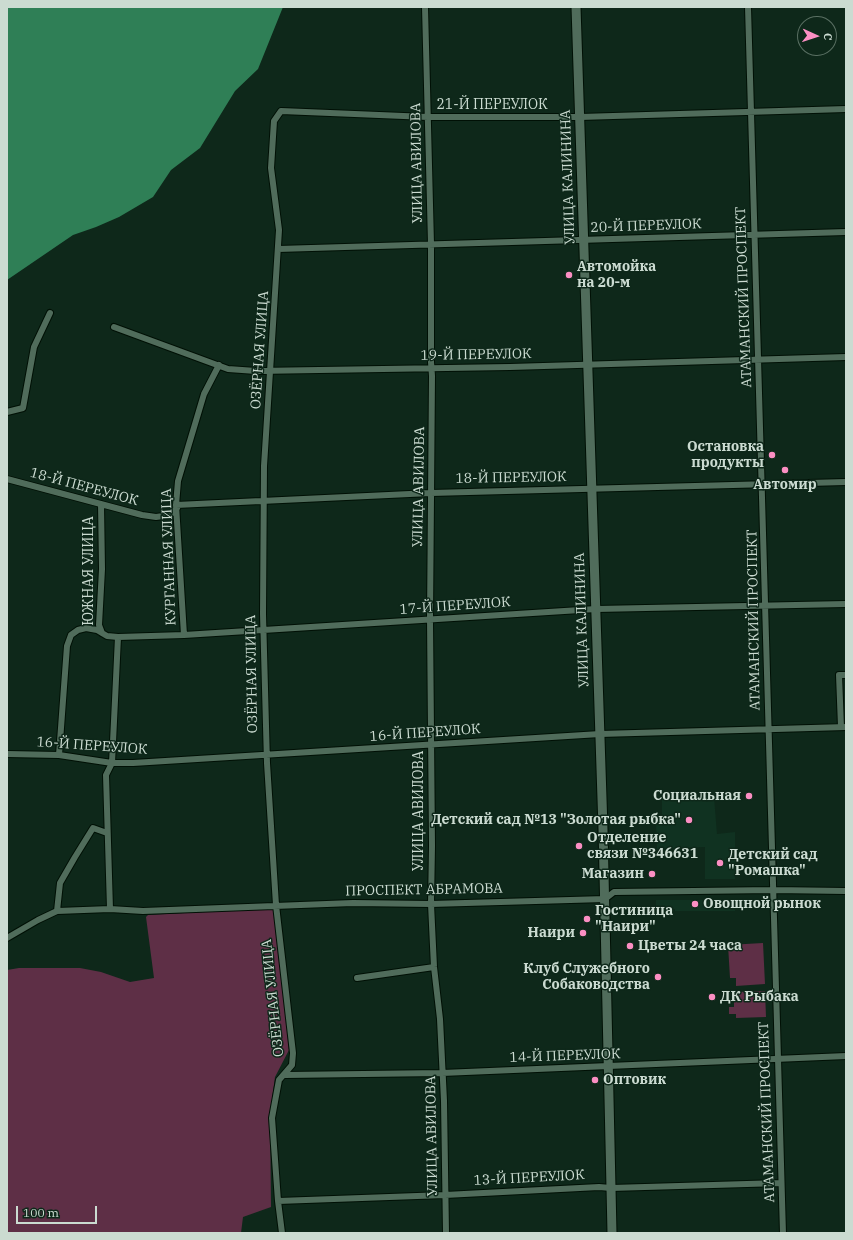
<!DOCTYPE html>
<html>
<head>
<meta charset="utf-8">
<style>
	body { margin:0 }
	#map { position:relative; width:853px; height:1240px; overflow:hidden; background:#0e281a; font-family:"IBM Plex Serif",serif }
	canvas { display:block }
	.frame { position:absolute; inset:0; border:8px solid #cbdbd1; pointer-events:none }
	.north { position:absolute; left:797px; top:16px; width:40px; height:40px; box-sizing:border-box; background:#0e281a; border:1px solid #5a7063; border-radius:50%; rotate:93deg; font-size:11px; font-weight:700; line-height:16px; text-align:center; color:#cbdbd1 }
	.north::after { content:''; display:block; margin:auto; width:14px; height:18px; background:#fb8fc3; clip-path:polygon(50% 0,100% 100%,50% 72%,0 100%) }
	.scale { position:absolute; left:16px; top:1206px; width:81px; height:18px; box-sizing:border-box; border:2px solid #cbdbd1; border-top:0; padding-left:5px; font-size:12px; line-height:14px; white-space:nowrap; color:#cbdbd1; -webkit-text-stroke:3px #0e281a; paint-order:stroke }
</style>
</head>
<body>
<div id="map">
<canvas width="853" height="1240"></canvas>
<div class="frame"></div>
<div class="north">С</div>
<div class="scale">100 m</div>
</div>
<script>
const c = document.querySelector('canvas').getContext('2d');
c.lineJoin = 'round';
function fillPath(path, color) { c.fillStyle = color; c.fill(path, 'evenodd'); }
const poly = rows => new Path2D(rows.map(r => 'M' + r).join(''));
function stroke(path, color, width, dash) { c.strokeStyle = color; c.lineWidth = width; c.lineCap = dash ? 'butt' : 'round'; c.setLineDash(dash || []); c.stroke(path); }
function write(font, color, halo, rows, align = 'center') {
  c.font = font + ' "IBM Plex Serif",serif'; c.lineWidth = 3; c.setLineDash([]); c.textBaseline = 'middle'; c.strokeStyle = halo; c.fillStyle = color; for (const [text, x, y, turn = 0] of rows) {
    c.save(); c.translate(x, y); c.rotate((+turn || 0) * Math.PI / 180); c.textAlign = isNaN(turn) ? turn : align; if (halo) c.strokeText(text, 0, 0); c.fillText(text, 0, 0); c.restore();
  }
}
const built = poly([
	[714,797,717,834,735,832,735,879,705,879,705,847,657,849,656,823,662,823,662,798],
	[656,900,735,900,735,911,675,911,675,909,656,909]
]);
const green = poly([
	[275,908,289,1050,275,1077,270,1114,271,1207,243,1217,241,1233,7,1233,7,970,19,968,80,968,101,972,130,982,154,978,146,917,148,915],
	[763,943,765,984,736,986,736,978,730,978,728,945],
	[765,991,766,1017,736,1018,736,1014,729,1014,729,1007,734,1007,734,997,736,997,736,992]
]);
const water = poly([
	[7,7,283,7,258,69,235,91,200,148,171,170,153,197,119,217,96,227,73,235,7,280]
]);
const street = poly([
	[425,7,431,244,431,362,432,376,430,619,432,846,431,904,434,967,440,1019,444,1101,446,1233],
	[748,7,783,1233],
	[278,249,846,232],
	[114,327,228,369,256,371,510,367,846,357],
	[7,412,23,408,34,347,50,313],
	[7,479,142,515,156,517,170,515,177,508],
	[101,504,102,569,99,625,102,633],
	[176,505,431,493,846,482],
	[184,635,176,505,178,481,204,394,219,365],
	[841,727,839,675,846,675],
	[7,754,59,755,112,763,133,763,600,734,846,727],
	[59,755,67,646,71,635,78,630,86,628,97,630,107,636,118,637,184,635,596,609,846,604],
	[110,909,106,775,112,763,118,637],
	[57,911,60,883,75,857,93,828,107,833],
	[7,938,38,920,57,911,110,909,143,911,353,903,431,904,605,899,614,892,773,890,846,891],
	[357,978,434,967],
	[285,1075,442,1073,846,1056],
	[278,1201,445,1195,599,1187,611,1188,781,1183],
	[282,1233,278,1201,272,1118,279,1080,292,1065,293,1053,276,905,267,763,263,614,264,466,279,230,271,168,274,121,281,111,428,117,580,117,846,109]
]);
const secondary = poly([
	[576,7,603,829,612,1233]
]);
const markers = [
	[569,275,4,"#fb8fc3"],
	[772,455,4,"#fb8fc3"],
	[785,470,4,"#fb8fc3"],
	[749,796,4,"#fb8fc3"],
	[689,820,4,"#fb8fc3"],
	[579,846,4,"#fb8fc3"],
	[720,863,4,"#fb8fc3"],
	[652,874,4,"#fb8fc3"],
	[695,904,4,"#fb8fc3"],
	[587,919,4,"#fb8fc3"],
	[583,933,4,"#fb8fc3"],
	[630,946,4,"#fb8fc3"],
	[658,977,4,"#fb8fc3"],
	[712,997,4,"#fb8fc3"],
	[595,1080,4,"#fb8fc3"]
];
const streetNames = [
	["21-Й ПЕРЕУЛОК",492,105],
	["УЛИЦА АВИЛОВА",417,163,-91],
	["УЛИЦА КАЛИНИНА",568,177,-92],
	["20-Й ПЕРЕУЛОК",646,226,-2],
	["АТАМАНСКИЙ ПРОСПЕКТ",744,297,-92],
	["ОЗЁРНАЯ УЛИЦА",260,350,-86],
	["19-Й ПЕРЕУЛОК",476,355,-1],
	["18-Й ПЕРЕУЛОК",511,478,-1],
	["18-Й ПЕРЕУЛОК",84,487,15],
	["УЛИЦА АВИЛОВА",419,487,-89],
	["КУРГАННАЯ УЛИЦА",169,557,-92],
	["ЮЖНАЯ УЛИЦА",89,571,-90],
	["17-Й ПЕРЕУЛОК",455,606,-4],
	["УЛИЦА КАЛИНИНА",582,620,-92],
	["АТАМАНСКИЙ ПРОСПЕКТ",754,620,-91],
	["ОЗЁРНАЯ УЛИЦА",252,674,-91],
	["16-Й ПЕРЕУЛОК",425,733,-4],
	["16-Й ПЕРЕУЛОК",92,746,4],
	["УЛИЦА АВИЛОВА",419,811,-90],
	["ПРОСПЕКТ АБРАМОВА",424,890,-1],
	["ОЗЁРНАЯ УЛИЦА",273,998,-96],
	["14-Й ПЕРЕУЛОК",565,1056,-2],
	["АТАМАНСКИЙ ПРОСПЕКТ",767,1112,-92],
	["УЛИЦА АВИЛОВА",432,1136,-91],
	["13-Й ПЕРЕУЛОК",529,1178,-3]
];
const poiNames = [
	["Автомойка",577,267],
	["на 20-м",577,283],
	["Остановка",764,447,"right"],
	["продукты",764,463,"right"],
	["Автомир",785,485,"center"],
	["Социальная",741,796,"right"],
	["Детский сад №13 \"Золотая рыбка\"",681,820,"right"],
	["Отделение",587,838],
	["связи №346631",587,854],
	["Детский сад",728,855],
	["\"Ромашка\"",728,871],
	["Магазин",644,874,"right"],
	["Овощной рынок",703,904],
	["Гостиница",595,911],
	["\"Наири\"",595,927],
	["Наири",575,933,"right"],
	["Цветы 24 часа",638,946],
	["Клуб Служебного",650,969,"right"],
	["Собаководства",650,985,"right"],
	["ДК Рыбака",720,997],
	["Оптовик",603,1080]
];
fillPath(built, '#103221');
fillPath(green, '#5e2f46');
fillPath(water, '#2f7f56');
stroke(street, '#001005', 8);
stroke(secondary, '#001005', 11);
stroke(street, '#506c5b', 6);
stroke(secondary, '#506c5b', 9);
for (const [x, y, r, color] of markers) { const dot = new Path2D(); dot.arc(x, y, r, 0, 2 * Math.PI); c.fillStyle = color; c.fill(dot); stroke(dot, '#0e281a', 1.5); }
write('14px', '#cbdbd1', '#0e281a', streetNames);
write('bold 14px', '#cbdbd1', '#0e281a', poiNames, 'left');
</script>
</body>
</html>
